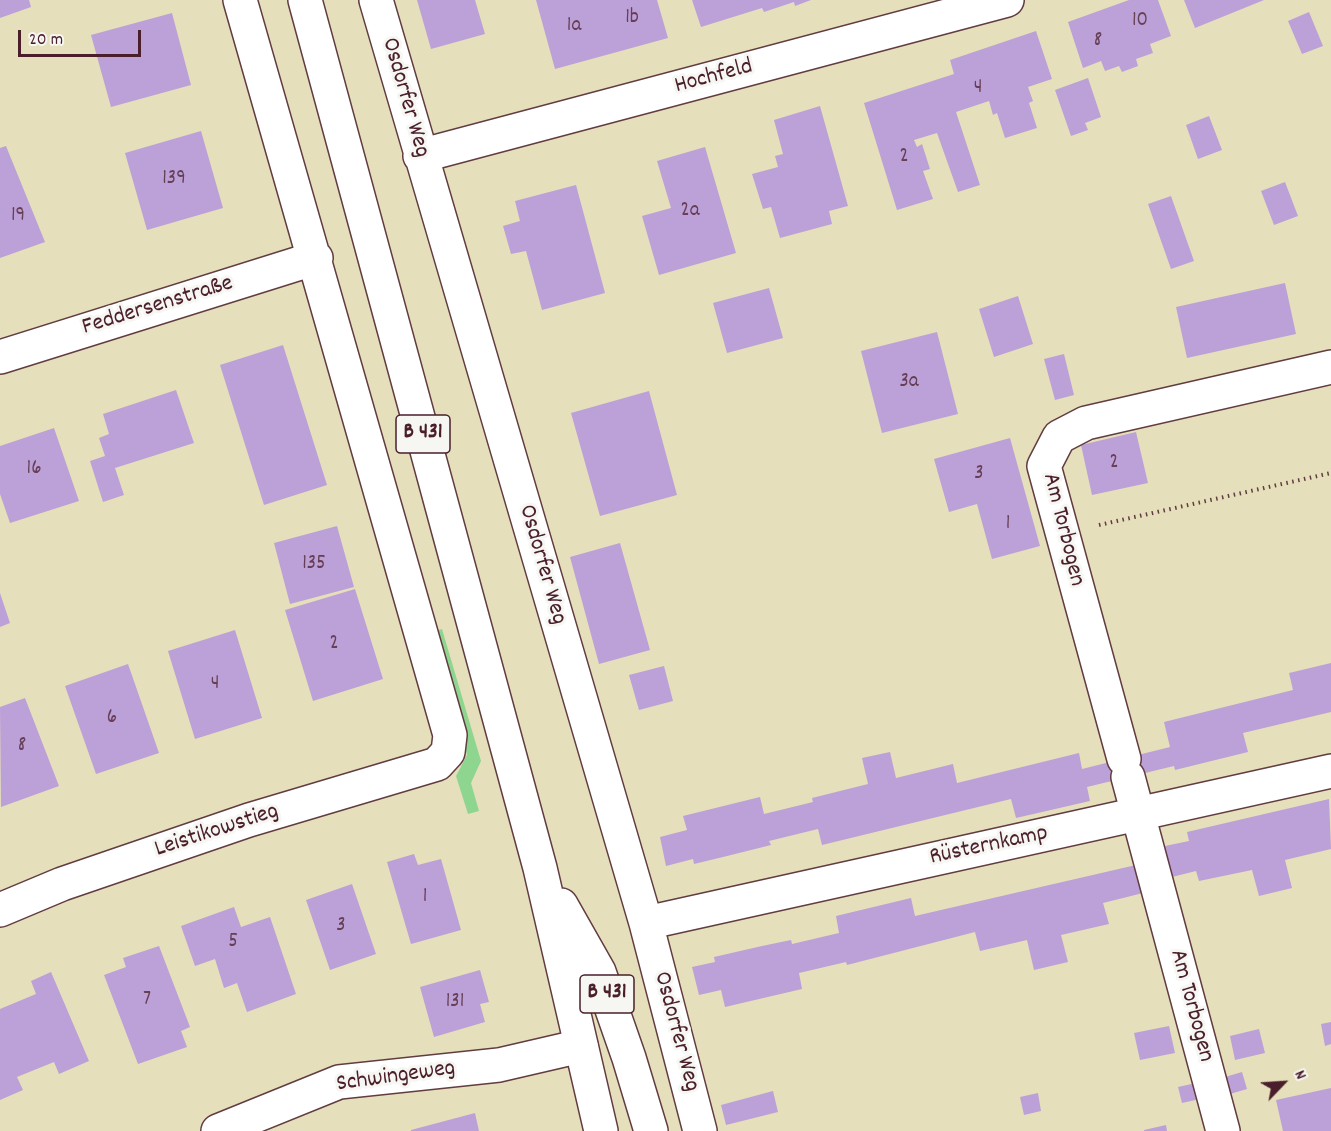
<!DOCTYPE html>
<html>
<head>
<meta charset="utf-8">
<style>
	body { margin:0 }
	#map { position:relative; width:1331px; height:1131px; overflow:hidden; background:#e6dfbb; font-family:Dekko,sans-serif }
	canvas { display:block }
	.north { position:absolute; left:1253px; top:1053px; width:60px; height:60px; -webkit-text-stroke:4px #f6f6f2; paint-order:stroke; rotate:65deg; font-size:16px; font-weight:700; line-height:24px; text-align:center; color:#4a1f2b }
	.north::after { content:''; display:block; margin:auto; width:21px; height:27px; background:#4a1f2b; clip-path:polygon(50% 0,100% 100%,50% 72%,0 100%) }
	.scale { position:absolute; left:18px; top:30px; width:123px; height:27px; box-sizing:border-box; border:3px solid #4a1f2b; border-top:0; padding-left:8px; font-size:18px; line-height:21px; white-space:nowrap; color:#4a1f2b; -webkit-text-stroke:4px #f6f6f2; paint-order:stroke }
</style>
</head>
<body>
<div id="map">
<canvas width="1331" height="1131"></canvas>
<div class="north">N</div>
<div class="scale">20 m</div>
</div>
<script>
const c = document.querySelector('canvas').getContext('2d');
c.lineJoin = 'round';
function fillPath(path, color) { c.fillStyle = color; c.fill(path, 'evenodd'); }
const poly = rows => new Path2D(rows.map(r => 'M' + r).join(''));
function stroke(path, color, width, dash) { c.strokeStyle = color; c.lineWidth = width; c.lineCap = dash ? 'butt' : 'round'; c.setLineDash(dash || []); c.stroke(path); }
function write(font, color, halo, rows, align = 'center') {
  c.font = font + ' Dekko,sans-serif'; c.lineWidth = 6; c.setLineDash([]); c.textBaseline = 'middle'; c.strokeStyle = halo; c.fillStyle = color; for (const [text, x, y, turn = 0] of rows) {
    c.save(); c.translate(x, y); c.rotate((+turn || 0) * Math.PI / 180); c.textAlign = isNaN(turn) ? turn : align; if (halo) c.strokeText(text, 0, 0); c.fillText(text, 0, 0); c.restore();
  }
}
const green = poly([
	[442,629,481,761,471,783,479,811,468,814,456,776,467,755,432,632]
]);
const building = poly([
	[0,0,29,0,31,7,0,18],
	[417,0,475,0,485,34,431,49],
	[536,0,657,0,668,38,555,69],
	[692,0,811,0,795,6,794,2,764,12,762,8,701,27],
	[1129,0,1158,0,1171,36,1150,44,1153,53,1136,59,1138,66,1122,72,1119,66,1105,71,1101,61,1083,68,1068,22],
	[1184,0,1264,0,1195,28],
	[1309,12,1323,46,1302,54,1288,21],
	[172,13,191,85,111,107,91,35],
	[1036,31,1052,79,1028,87,1033,101,1029,103,1037,128,1005,138,997,113,993,115,989,101,956,112,980,185,958,192,937,133,914,140,917,147,922,144,930,169,923,171,933,199,897,210,864,103,954,74,950,60],
	[1088,78,1101,117,1085,123,1088,130,1071,136,1055,90],
	[820,106,848,206,829,211,832,224,780,238,771,207,763,209,752,174,778,167,775,156,783,154,774,120],
	[1209,116,1222,150,1198,159,1186,125],
	[201,131,223,208,147,230,125,153],
	[6,146,45,242,0,258,0,148],
	[705,147,736,253,659,275,642,216,671,208,657,161],
	[1285,182,1298,216,1274,225,1261,191],
	[576,185,605,293,542,310,526,251,511,254,503,226,520,221,515,201],
	[1171,196,1194,261,1171,269,1148,204],
	[1285,283,1296,334,1187,358,1176,307],
	[769,288,783,338,727,353,713,303],
	[1018,296,1033,344,994,357,979,309],
	[937,332,958,414,882,433,861,351],
	[283,345,327,485,264,505,220,365],
	[1064,354,1074,395,1055,400,1044,359],
	[176,390,194,443,115,468,124,495,103,502,90,461,105,456,99,438,109,434,103,414],
	[649,391,677,495,600,516,571,413],
	[54,428,79,501,10,523,0,494,0,446],
	[1136,432,1148,483,1092,495,1081,445],
	[1010,438,1040,546,992,559,977,504,949,512,934,459],
	[337,526,354,587,290,604,274,543],
	[620,543,650,650,599,664,570,557],
	[355,589,383,679,313,701,285,610],
	[0,593,10,623,0,627],
	[235,630,262,718,195,739,168,651],
	[1331,663,1331,712,1243,733,1248,752,1175,770,1174,766,1087,787,1090,801,1016,818,1011,799,822,845,818,829,769,841,771,845,723,857,694,864,693,859,666,866,660,837,687,830,683,816,760,797,764,814,813,802,812,798,868,784,862,758,890,752,896,778,953,764,957,783,1079,753,1082,769,1170,747,1164,722,1293,690,1289,673],
	[128,664,159,753,96,774,65,686],
	[664,666,673,701,639,710,629,675],
	[25,698,59,786,1,807,0,707],
	[1329,799,1331,849,1285,860,1292,888,1259,896,1252,870,1199,881,1196,871,1172,877,1165,846,1189,841,1187,832],
	[414,854,418,865,441,859,461,930,411,944,387,862],
	[1136,865,1143,893,1103,903,1109,924,1061,935,1068,962,1034,970,1027,940,980,951,975,932,847,965,846,962,799,973,802,989,725,1007,721,990,699,995,692,967,715,962,714,957,762,946,791,940,792,944,839,933,836,916,911,898,915,916],
	[352,884,376,954,330,970,306,900],
	[234,907,241,927,270,917,296,994,247,1012,237,983,224,988,215,959,195,966,181,926],
	[159,946,190,1027,181,1031,187,1047,138,1064,104,975,126,967,123,958],
	[480,970,489,1002,480,1004,485,1022,434,1037,420,987],
	[51,972,89,1061,59,1074,54,1062,17,1077,23,1090,0,1100,0,1009,36,994,31,981],
	[1331,1022,1331,1044,1325,1046,1321,1024],
	[1169,1026,1175,1053,1140,1060,1134,1033],
	[1259,1029,1265,1053,1235,1060,1230,1036],
	[1242,1072,1247,1089,1230,1094,1225,1077],
	[1196,1083,1200,1099,1182,1103,1178,1087],
	[1331,1088,1331,1131,1283,1131,1276,1100],
	[773,1091,778,1112,726,1125,721,1105],
	[1038,1093,1041,1111,1024,1115,1020,1097],
	[475,1113,479,1131,411,1131,411,1130],
	[1166,1125,1167,1131,1144,1131,1144,1130]
]);
const path = poly([
	[1099,525,1331,473]
]);
const minor = poly([
	[376,0,646,923,700,1131],
	[420,156,1007,0],
	[0,357,316,258],
	[1124,759,1044,466,1059,437,1086,423,1331,367],
	[1128,777,1223,1131],
	[0,910,62,884,249,820,437,764,448,752,450,735,240,0],
	[646,923,1331,771],
	[218,1131,339,1082,499,1065,581,1046]
]);
const primary = poly([
	[305,0,540,868,601,1131],
	[561,905,599,972,629,1058,651,1131]
]);
const numberNames = [
	["1b",632,19],
	["10",1140,22],
	["1a",574,27],
	["8",1098,42],
	["4",978,89],
	["2",904,158],
	["139",174,180],
	["2a",690,212],
	["19",18,217],
	["3a",909,383],
	["2",1114,464],
	["16",34,470],
	["3",979,475],
	["1",1008,525],
	["135",314,565],
	["2",334,645],
	["4",215,685],
	["6",112,719],
	["8",22,747],
	["1",425,898],
	["3",341,927],
	["5",233,943],
	["7",147,1001],
	["131",455,1003]
];
const shields = [
	[423,434,54],
	[607,994,54]
];
const shieldNames = [
	["B 431",423,434],
	["B 431",607,994]
];
const streetNames = [
	["Hochfeld",714,78,-15],
	["Osdorfer Weg",404,98,74],
	["Feddersenstraße",158,307,-17],
	["Am Torbogen",1062,530,76],
	["Osdorfer Weg",541,565,74],
	["Leistikowstieg",217,832,-18],
	["Rüsternkamp",989,847,-12],
	["Am Torbogen",1190,1006,75],
	["Osdorfer Weg",675,1032,75],
	["Schwingeweg",396,1078,-8]
];
fillPath(green, '#8ed58f');
fillPath(building, '#bca0d8');
stroke(minor, '#613c41', 36);
stroke(primary, '#613c41', 36);
stroke(path, '#613c41', 4, [1.5, 4.5]);
stroke(minor, '#fff', 33);
stroke(primary, '#fff', 33);
write('21px', '#663f56', null, numberNames);
for (const [x, y, w] of shields) { const box = new Path2D(); box.roundRect(x - w / 2, y - 19, w, 38, 4.5); c.fillStyle = '#f6f6f2'; c.fill(box); stroke(box, '#4a1f2b', 1.5); }
write('bold 22px', '#4a1f2b', null, shieldNames);
write('24px', '#4a1f2b', '#f6f6f2', streetNames);
</script>
</body>
</html>
